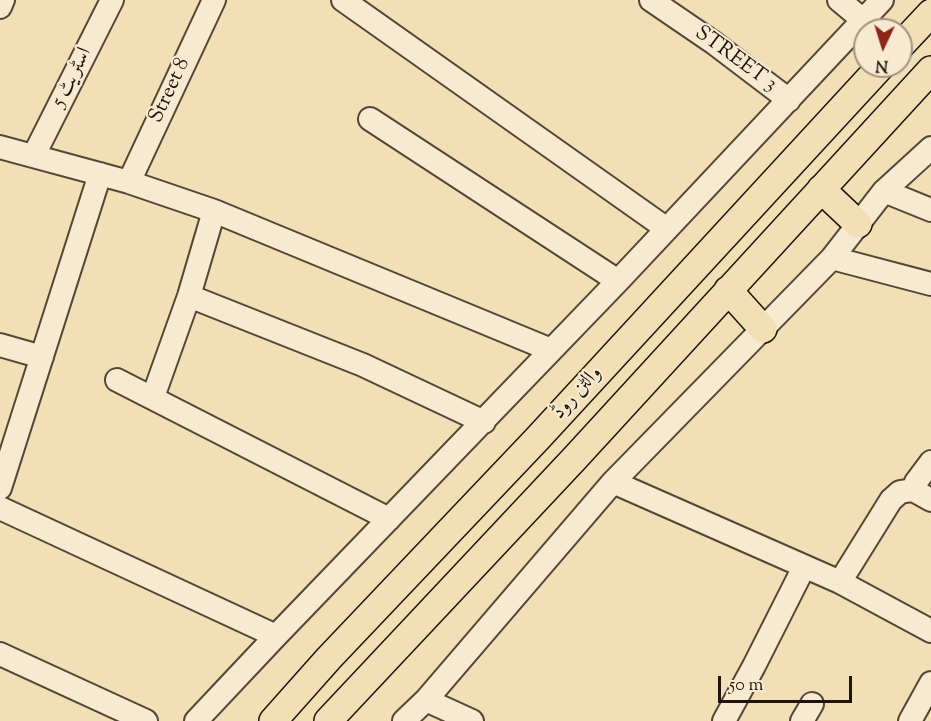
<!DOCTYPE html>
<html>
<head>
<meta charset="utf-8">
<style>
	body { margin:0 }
	#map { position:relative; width:931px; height:721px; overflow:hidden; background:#f2dfb6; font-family:"Sorts Mill Goudy",serif }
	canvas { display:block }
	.north { position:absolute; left:853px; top:18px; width:60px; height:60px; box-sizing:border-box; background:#f7ead0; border:2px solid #a09482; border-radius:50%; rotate:184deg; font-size:16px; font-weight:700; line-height:24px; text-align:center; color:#1e140c }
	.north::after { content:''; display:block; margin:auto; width:21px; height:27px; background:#8f2418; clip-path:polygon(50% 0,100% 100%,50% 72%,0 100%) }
	.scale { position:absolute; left:718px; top:676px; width:134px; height:27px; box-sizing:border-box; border:3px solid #1e140c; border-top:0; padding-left:8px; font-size:18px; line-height:21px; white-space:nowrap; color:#1e140c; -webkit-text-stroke:4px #f7ead0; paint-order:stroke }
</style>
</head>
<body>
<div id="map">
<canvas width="931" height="721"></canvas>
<div class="north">N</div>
<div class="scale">50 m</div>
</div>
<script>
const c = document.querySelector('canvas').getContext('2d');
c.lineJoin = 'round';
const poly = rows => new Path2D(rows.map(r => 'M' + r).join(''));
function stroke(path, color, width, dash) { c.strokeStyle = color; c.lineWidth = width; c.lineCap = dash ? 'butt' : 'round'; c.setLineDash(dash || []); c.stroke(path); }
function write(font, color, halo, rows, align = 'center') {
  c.font = font + ' "Sorts Mill Goudy",Amiri,serif'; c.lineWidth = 4.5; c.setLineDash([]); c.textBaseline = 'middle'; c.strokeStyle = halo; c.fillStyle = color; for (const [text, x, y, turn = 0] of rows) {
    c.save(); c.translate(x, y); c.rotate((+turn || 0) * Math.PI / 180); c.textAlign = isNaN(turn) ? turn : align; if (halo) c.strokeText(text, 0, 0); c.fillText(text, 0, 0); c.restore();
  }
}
const minor = poly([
	[343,0,667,229],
	[651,0,714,43,789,100],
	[839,0,863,20],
	[0,7,3,0],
	[370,119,618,281],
	[0,147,129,182,214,211,551,350],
	[34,155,112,0],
	[129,182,214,0],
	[884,191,931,210],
	[832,258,931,284],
	[189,296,363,365,484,422],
	[0,345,42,357],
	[117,380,389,519],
	[153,397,189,296,214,211],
	[613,482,840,582,931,631],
	[0,488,100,174],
	[913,490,916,482,931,462],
	[0,508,276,636],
	[840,582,891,500,900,492,913,490,931,500],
	[0,654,146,721],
	[426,700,472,721],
	[196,721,276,636,618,281,882,0],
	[404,721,426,700,613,482,832,258,884,191,931,148],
	[724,721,754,666,804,567],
	[802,721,812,704],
	[910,721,931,683]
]);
const major = poly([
	[901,45,931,13],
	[821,189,858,224],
	[728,290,763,329],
	[273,721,329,658,538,438,881,66],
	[328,721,575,458,931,70]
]);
const streetNames = [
	["STREET 3",735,60,36],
	["اسٹریٹ 5",73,78,-63],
	["Street 8",171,91,-65],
	["والٹن روڈ",578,394,-48]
];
stroke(minor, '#534736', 26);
stroke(major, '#1e140c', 30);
stroke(minor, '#f7ead0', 22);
stroke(major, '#f2dfb6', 27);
write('21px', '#1e140c', '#f7ead0', streetNames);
</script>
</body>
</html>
